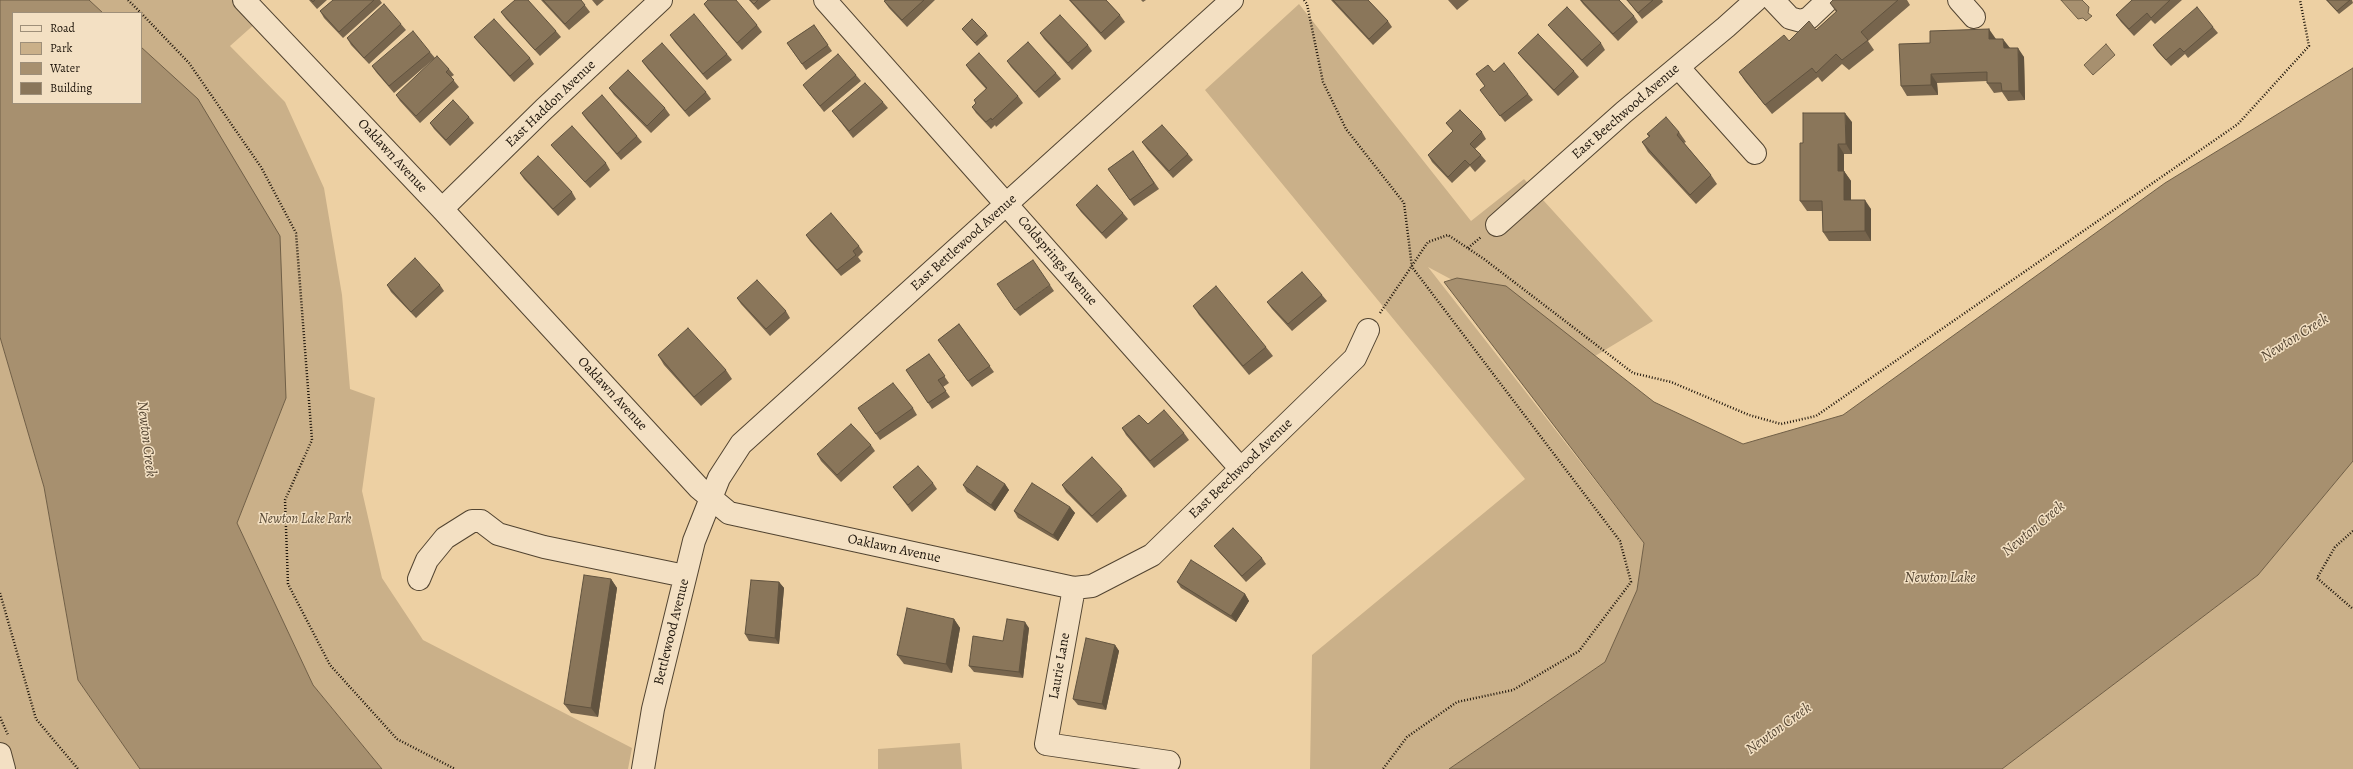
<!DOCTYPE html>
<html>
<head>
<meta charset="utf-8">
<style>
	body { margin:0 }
	#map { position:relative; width:2353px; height:769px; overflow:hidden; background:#edd0a3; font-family:Alegreya,serif }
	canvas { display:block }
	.legend { position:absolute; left:12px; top:12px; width:130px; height:92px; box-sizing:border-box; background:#f3e0c3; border:1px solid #9e8f79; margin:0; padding:5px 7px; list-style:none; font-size:12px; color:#1e150b }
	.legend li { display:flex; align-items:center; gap:8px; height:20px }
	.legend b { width:20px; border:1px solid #9e8f79 }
</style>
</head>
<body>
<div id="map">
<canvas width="2353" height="769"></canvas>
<ul class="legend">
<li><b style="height:5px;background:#f3e0c3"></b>Road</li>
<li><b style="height:11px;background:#cab089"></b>Park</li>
<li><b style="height:11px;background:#a7906f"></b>Water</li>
<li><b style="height:11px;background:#8a765a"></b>Building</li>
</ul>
</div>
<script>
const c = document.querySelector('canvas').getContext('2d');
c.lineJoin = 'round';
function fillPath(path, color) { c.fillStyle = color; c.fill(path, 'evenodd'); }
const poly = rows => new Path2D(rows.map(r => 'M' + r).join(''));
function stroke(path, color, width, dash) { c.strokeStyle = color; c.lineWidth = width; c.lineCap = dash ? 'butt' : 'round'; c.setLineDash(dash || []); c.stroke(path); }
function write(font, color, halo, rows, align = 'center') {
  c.font = font + ' Alegreya,serif'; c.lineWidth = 3; c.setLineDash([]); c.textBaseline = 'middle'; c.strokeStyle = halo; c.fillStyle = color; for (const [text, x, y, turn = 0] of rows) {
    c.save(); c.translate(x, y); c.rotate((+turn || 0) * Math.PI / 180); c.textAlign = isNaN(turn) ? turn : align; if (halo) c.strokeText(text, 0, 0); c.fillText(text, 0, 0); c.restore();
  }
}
const green = poly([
	[89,0,254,0,266,14,230,46,285,102,324,188,342,295,350,389,375,398,362,491,382,578,423,640,632,748,628,769,382,769,313,685,237,523,286,398,166,70,141,47,141,13,103,13],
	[1299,4,1471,221,1524,179,1653,321,1595,356,1428,267,1644,543,1637,590,1605,662,1449,769,1310,769,1312,655,1525,479,1205,90],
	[0,337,44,487,78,680,140,769,4,769,0,754],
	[2353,461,2353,769,2002,769,2258,575],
	[960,743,962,769,878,769,878,749]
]);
const water = poly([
	[0,0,89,0,103,13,13,13,13,103,141,103,141,47,198,99,280,236,286,398,237,523,313,685,382,769,140,769,78,680,44,487,0,337,0,0],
	[2061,0,2082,0,2089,7,2088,13,2092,16,2086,21,2083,18,2078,19,2061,0],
	[2106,44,2115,55,2093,75,2084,65,2106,44],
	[2353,68,2353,461,2258,575,2002,769,1449,769,1605,662,1637,590,1644,543,1444,282,1457,278,1506,286,1654,402,1743,444,1843,415,2165,183,2353,68]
]);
const path = poly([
	[128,0,141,13],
	[1304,0,1307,4,1323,82,1346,129,1404,203,1412,267,1620,541,1631,582,1579,651,1513,690,1457,702,1407,737,1383,769],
	[141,13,189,63,261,167,296,233,312,440,285,500,288,584,330,665,397,739,455,769],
	[1468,248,1481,237],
	[1380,313,1428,242,1448,235,1484,259,1633,373,1671,382,1749,415,1781,424,1816,416,2238,124,2309,46,2300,0],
	[2353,531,2335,547,2317,578,2353,609],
	[0,593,36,719,78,769],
	[0,717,8,735]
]);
const minor = poly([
	[244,0,442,209,699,488,729,513,1074,588,1092,586,1152,555,1355,358,1368,330],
	[825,0,1241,469],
	[1773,0,1790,18,1801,21,1809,18,1828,0],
	[1959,0,1974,17],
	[1678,67,1755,153],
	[442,209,544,109,661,0],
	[1497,225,1624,112,1726,27,1756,0],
	[419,579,427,560,445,538,472,521,481,521,498,534,544,547,685,576],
	[1074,588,1046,744,1169,762],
	[0,754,4,769],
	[643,769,653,709,694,541,719,478,741,444,1232,0]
]);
const wall = poly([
	[309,0,327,0,317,9],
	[333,0,380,0,382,3,343,38,324,18,320,11],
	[541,0,581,0,590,12,569,30],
	[592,0,604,0,597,6],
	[749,0,771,0,758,10],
	[886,0,935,0,907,27,889,8,884,1],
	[1069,0,1106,0,1120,15,1125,22,1105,40],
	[1141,0,1146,0,1143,2],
	[1331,0,1368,0,1388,21,1392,27,1373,45],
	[1448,0,1469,0,1457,10],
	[1580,0,1619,0,1634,16,1638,22,1618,41,1583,4],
	[1627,0,1662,0,1663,2,1642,19],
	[1833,0,1907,0,1910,5,1868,41,1874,50,1849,70,1842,64,1822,82,1818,77,1772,114,1745,81,1739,72,1789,41,1816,30,1836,12,1830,3],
	[2132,0,2182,0,2155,24,2151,20,2134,36,2121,22,2116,15],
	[2326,0,2352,0,2353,3,2339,14],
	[704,4,757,25,762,32,742,50,708,10],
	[501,12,556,31,561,37,540,56,506,19],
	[401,24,406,30,369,64,351,45,347,38],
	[814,25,832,51,806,70,787,43],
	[1548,25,1601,43,1605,50,1587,67,1553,31],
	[2213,27,2218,33,2188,58,2185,54,2171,66,2157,51,2153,45],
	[962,29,986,33,988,36,977,46],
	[1040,33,1088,45,1092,51,1072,70,1044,39],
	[670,35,727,54,732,60,707,80,674,41],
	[474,37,530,58,534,64,514,82,479,43],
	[1996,39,2024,57,2025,100,2008,101,2002,92,1994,93,1987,83,1987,81,1937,83,1938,95,1907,96,1901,86,1930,43],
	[430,52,435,58,394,93,376,72,372,66],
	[1518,53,1574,71,1579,77,1558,96,1523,59],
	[642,61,706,92,711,99,689,117,647,68],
	[1007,61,1056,73,1061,79,1039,98,1011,67],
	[966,65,1018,96,1023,103,996,127,995,125,991,129,976,113,972,107,976,103,974,100,986,89,970,71],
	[449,69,454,75,451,77,459,87,420,123,400,101,396,95],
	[1494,72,1528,94,1533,100,1505,122,1480,90,1485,86,1476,74],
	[856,75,861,81,824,112,803,85],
	[609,88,665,108,670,115,651,133,614,95],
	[883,102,888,108,853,138,832,111],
	[582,113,637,136,642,142,621,160,586,119],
	[469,117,474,123,450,146,434,129,430,123],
	[1852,122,1852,154,1844,154,1844,171,1851,181,1851,200,1871,209,1871,241,1829,241,1823,232,1822,211,1807,211,1800,201,1803,143],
	[1446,123,1482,132,1486,139,1475,149,1481,155,1486,161,1475,172,1470,166,1452,183,1432,162,1428,155,1453,131],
	[1679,132,1686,142,1684,143,1711,175,1717,184,1696,204,1648,152,1642,142,1649,137,1647,134],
	[1142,142,1188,154,1193,160,1173,178,1147,149],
	[551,145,606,163,610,170,590,188,556,151],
	[1133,151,1159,189,1134,206,1108,169],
	[520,173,572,192,576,199,558,216,524,179],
	[1076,205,1123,213,1128,219,1106,239,1081,212],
	[806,235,859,246,863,252,858,257,861,261,841,276,810,241],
	[387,285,440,285,444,291,416,318,391,292],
	[1050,285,1054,291,1020,316,1015,310],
	[1322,295,1327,301,1292,331,1272,309,1267,302],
	[737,298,786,311,790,318,770,336,741,304],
	[1193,306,1266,347,1273,356,1249,375,1199,315],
	[959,324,994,372,972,387,938,340],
	[929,354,949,383,943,387,950,397,932,409,906,370],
	[658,355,726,370,732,379,701,406,664,365],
	[858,408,913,408,917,415,880,440],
	[1148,424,1184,433,1189,440,1154,468,1126,435,1122,428],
	[871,445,875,451,841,482,821,461,817,454],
	[933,483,937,489,912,512,893,487],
	[1005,484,1009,490,995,511,967,492,963,485],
	[1062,485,1122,489,1127,496,1097,523,1066,492],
	[1070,507,1075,513,1058,541,1018,518,1014,511],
	[1214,546,1262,558,1266,564,1246,582,1219,552],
	[611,579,617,588,598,717,571,713,564,704],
	[779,582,784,588,779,644,749,641,745,634],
	[1177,582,1245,594,1249,601,1236,622,1181,588],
	[954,619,960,628,952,673,904,664,897,655],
	[1029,628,1023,678,974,672,969,666,1003,641],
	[1115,645,1119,651,1106,710,1078,705,1073,699]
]);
const shadedWall = poly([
	[1989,29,1996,39,1996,49,1989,39],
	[2003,39,2010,48,2004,48],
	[2018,48,2024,57,2025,100,2019,91],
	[1931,74,1937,83,1938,95,1931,85],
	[1845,113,1852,122,1852,154,1846,144],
	[1838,144,1844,154,1844,181,1838,171],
	[1844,171,1851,181,1851,210,1844,200],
	[1865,200,1871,209,1871,241,1865,231],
	[1005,484,1009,490,995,511,991,505],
	[1070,507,1075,513,1058,541,1053,535],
	[611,579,617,588,598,717,591,708],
	[779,582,784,588,779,644,775,638],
	[1245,594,1249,601,1236,622,1231,616],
	[954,619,960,628,952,673,946,664],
	[1025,622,1029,628,1023,678,1019,672],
	[1115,645,1119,651,1106,710,1102,704]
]);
const building = poly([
	[311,0,315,0,313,2,311,0],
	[333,0,374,0,339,32,320,11,333,0],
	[515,0,528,0,556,31,535,50,501,12,515,0],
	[543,0,581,0,585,5,565,24,543,0],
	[708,0,736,0,757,25,737,43,704,4,708,0],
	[750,0,758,0,754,4,750,0],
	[886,0,924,0,902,20,884,1,886,0],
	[1070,0,1106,0,1120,15,1101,33,1070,0],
	[1333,0,1368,0,1388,21,1369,39,1333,0],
	[1581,0,1619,0,1634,16,1613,34,1581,0],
	[1627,0,1653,0,1638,13,1627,0],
	[1833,0,1898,0,1861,32,1868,40,1842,60,1836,54,1816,73,1812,68,1765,105,1739,72,1784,35,1789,41,1809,21,1816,30,1837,11,1830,3,1833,0],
	[2132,0,2170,0,2151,18,2147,13,2129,29,2116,15,2132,0],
	[2327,0,2350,0,2337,11,2327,0],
	[384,4,401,24,364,58,347,38,384,4],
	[1567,7,1601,43,1582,60,1548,25,1567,7],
	[2197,7,2213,27,2184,52,2180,48,2166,60,2153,45,2197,7],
	[694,14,727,54,703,74,670,35,694,14],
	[1060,15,1088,45,1068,63,1040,33,1060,15],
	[494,19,530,58,510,76,474,37,494,19],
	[972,19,986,33,975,43,962,29,972,19],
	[814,25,828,45,802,64,787,43,814,25],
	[1989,29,1989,39,2003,39,2004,48,2018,48,2019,91,2002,91,2001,83,1987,83,1987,72,1931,74,1931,85,1901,86,1899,44,1930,43,1930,31,1989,29],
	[413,31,430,52,389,86,372,66,413,31],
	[1538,34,1574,71,1554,90,1518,53,1538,34],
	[1028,42,1056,73,1035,92,1007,61,1028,42],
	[662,43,706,92,685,111,642,61,662,43],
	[979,53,1018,96,992,120,991,118,986,122,972,107,976,103,974,100,987,88,966,65,979,53],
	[838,54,856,75,820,106,803,85,838,54],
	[437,56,449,69,446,72,454,80,416,116,396,95,437,56],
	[1504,63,1528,94,1500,116,1480,90,1485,86,1476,74,1488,65,1494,72,1504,63],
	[628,70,665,108,647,126,609,88,628,70],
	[865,83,883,102,849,131,832,111,865,83],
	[602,95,637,136,617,154,582,113,602,95],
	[453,100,469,117,446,140,430,123,453,100],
	[1460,110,1482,132,1470,144,1481,155,1470,165,1465,160,1448,177,1428,155,1453,131,1446,123,1460,110],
	[1803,113,1845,113,1846,144,1838,144,1838,171,1844,171,1844,200,1865,200,1865,231,1823,232,1822,201,1800,201,1800,143,1803,143,1803,113],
	[1666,117,1679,132,1677,135,1711,175,1690,195,1642,142,1650,136,1647,134,1666,117],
	[1162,125,1188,154,1169,171,1142,142,1162,125],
	[572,126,606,163,585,182,551,145,572,126],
	[1133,151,1154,183,1130,200,1108,169,1133,151],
	[538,156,572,192,553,209,520,173,538,156],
	[1097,185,1123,213,1102,233,1076,205,1097,185],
	[831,213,859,246,853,251,856,255,837,270,806,235,831,213],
	[415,258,440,285,411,312,387,285,415,258],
	[1033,260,1050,285,1015,310,997,284,1033,260],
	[1302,272,1322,295,1288,324,1267,302,1302,272],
	[757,280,786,311,766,329,737,298,757,280],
	[1216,286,1266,347,1243,366,1193,306,1216,286],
	[959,324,990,366,968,381,938,340,959,324],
	[688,328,726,370,694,397,658,355,688,328],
	[929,354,945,376,938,380,946,391,928,403,906,370,929,354],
	[893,383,913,408,876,434,858,408,893,383],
	[1164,410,1184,433,1150,461,1122,428,1139,415,1148,424,1164,410],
	[851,424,871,445,837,475,817,454,851,424],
	[1092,457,1122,489,1092,516,1062,485,1092,457],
	[918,466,933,483,908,505,893,487,918,466],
	[977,466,1005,484,991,505,963,485,977,466],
	[1032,483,1070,507,1053,535,1014,511,1032,483],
	[1233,528,1262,558,1242,576,1214,546,1233,528],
	[1191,560,1245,594,1231,616,1177,582,1191,560],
	[584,575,611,579,591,708,564,704,584,575],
	[751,580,779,582,775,638,745,634,751,580],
	[907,608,954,619,946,664,897,655,907,608],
	[1007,619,1025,622,1019,672,969,666,973,636,1003,641,1007,619],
	[1086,638,1115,645,1102,704,1073,699,1086,638]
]);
const streetNames = [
	["East Haddon Avenue",551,104,-44],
	["East Beechwood Avenue",1626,112,-41],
	["Oaklawn Avenue",392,156,47],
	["East Bettlewood Avenue",964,243,-42],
	["Coldsprings Avenue",1057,261,49],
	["Oaklawn Avenue",612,394,47],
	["East Beechwood Avenue",1241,469,-44],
	["Oaklawn Avenue",894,549,12],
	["Bettlewood Avenue",672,632,-76],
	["Laurie Lane",1060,666,-80]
];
const parkNames = [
	["Newton Lake Park",305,520]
];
const waterNames = [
	["Newton Creek",2295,338,-32],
	["Newton Creek",146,439,83],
	["Newton Creek",2034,529,-40],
	["Newton Lake",1940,578],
	["Newton Creek",1779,729,-36]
];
fillPath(green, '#cab089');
fillPath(water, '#a7906f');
stroke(water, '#705f47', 1);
stroke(minor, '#524431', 24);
stroke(path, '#1e150b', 2.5, [1, 2]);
stroke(minor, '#f3e0c3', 22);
fillPath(wall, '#77654d');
fillPath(shadedWall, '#61533f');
fillPath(building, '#8a765a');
stroke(building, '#61533f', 1);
write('14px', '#1e150b', '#f3e0c3', streetNames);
write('italic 14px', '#5a4b37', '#f3e0c3', parkNames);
write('italic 15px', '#554633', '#f3e0c3', waterNames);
</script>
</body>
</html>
